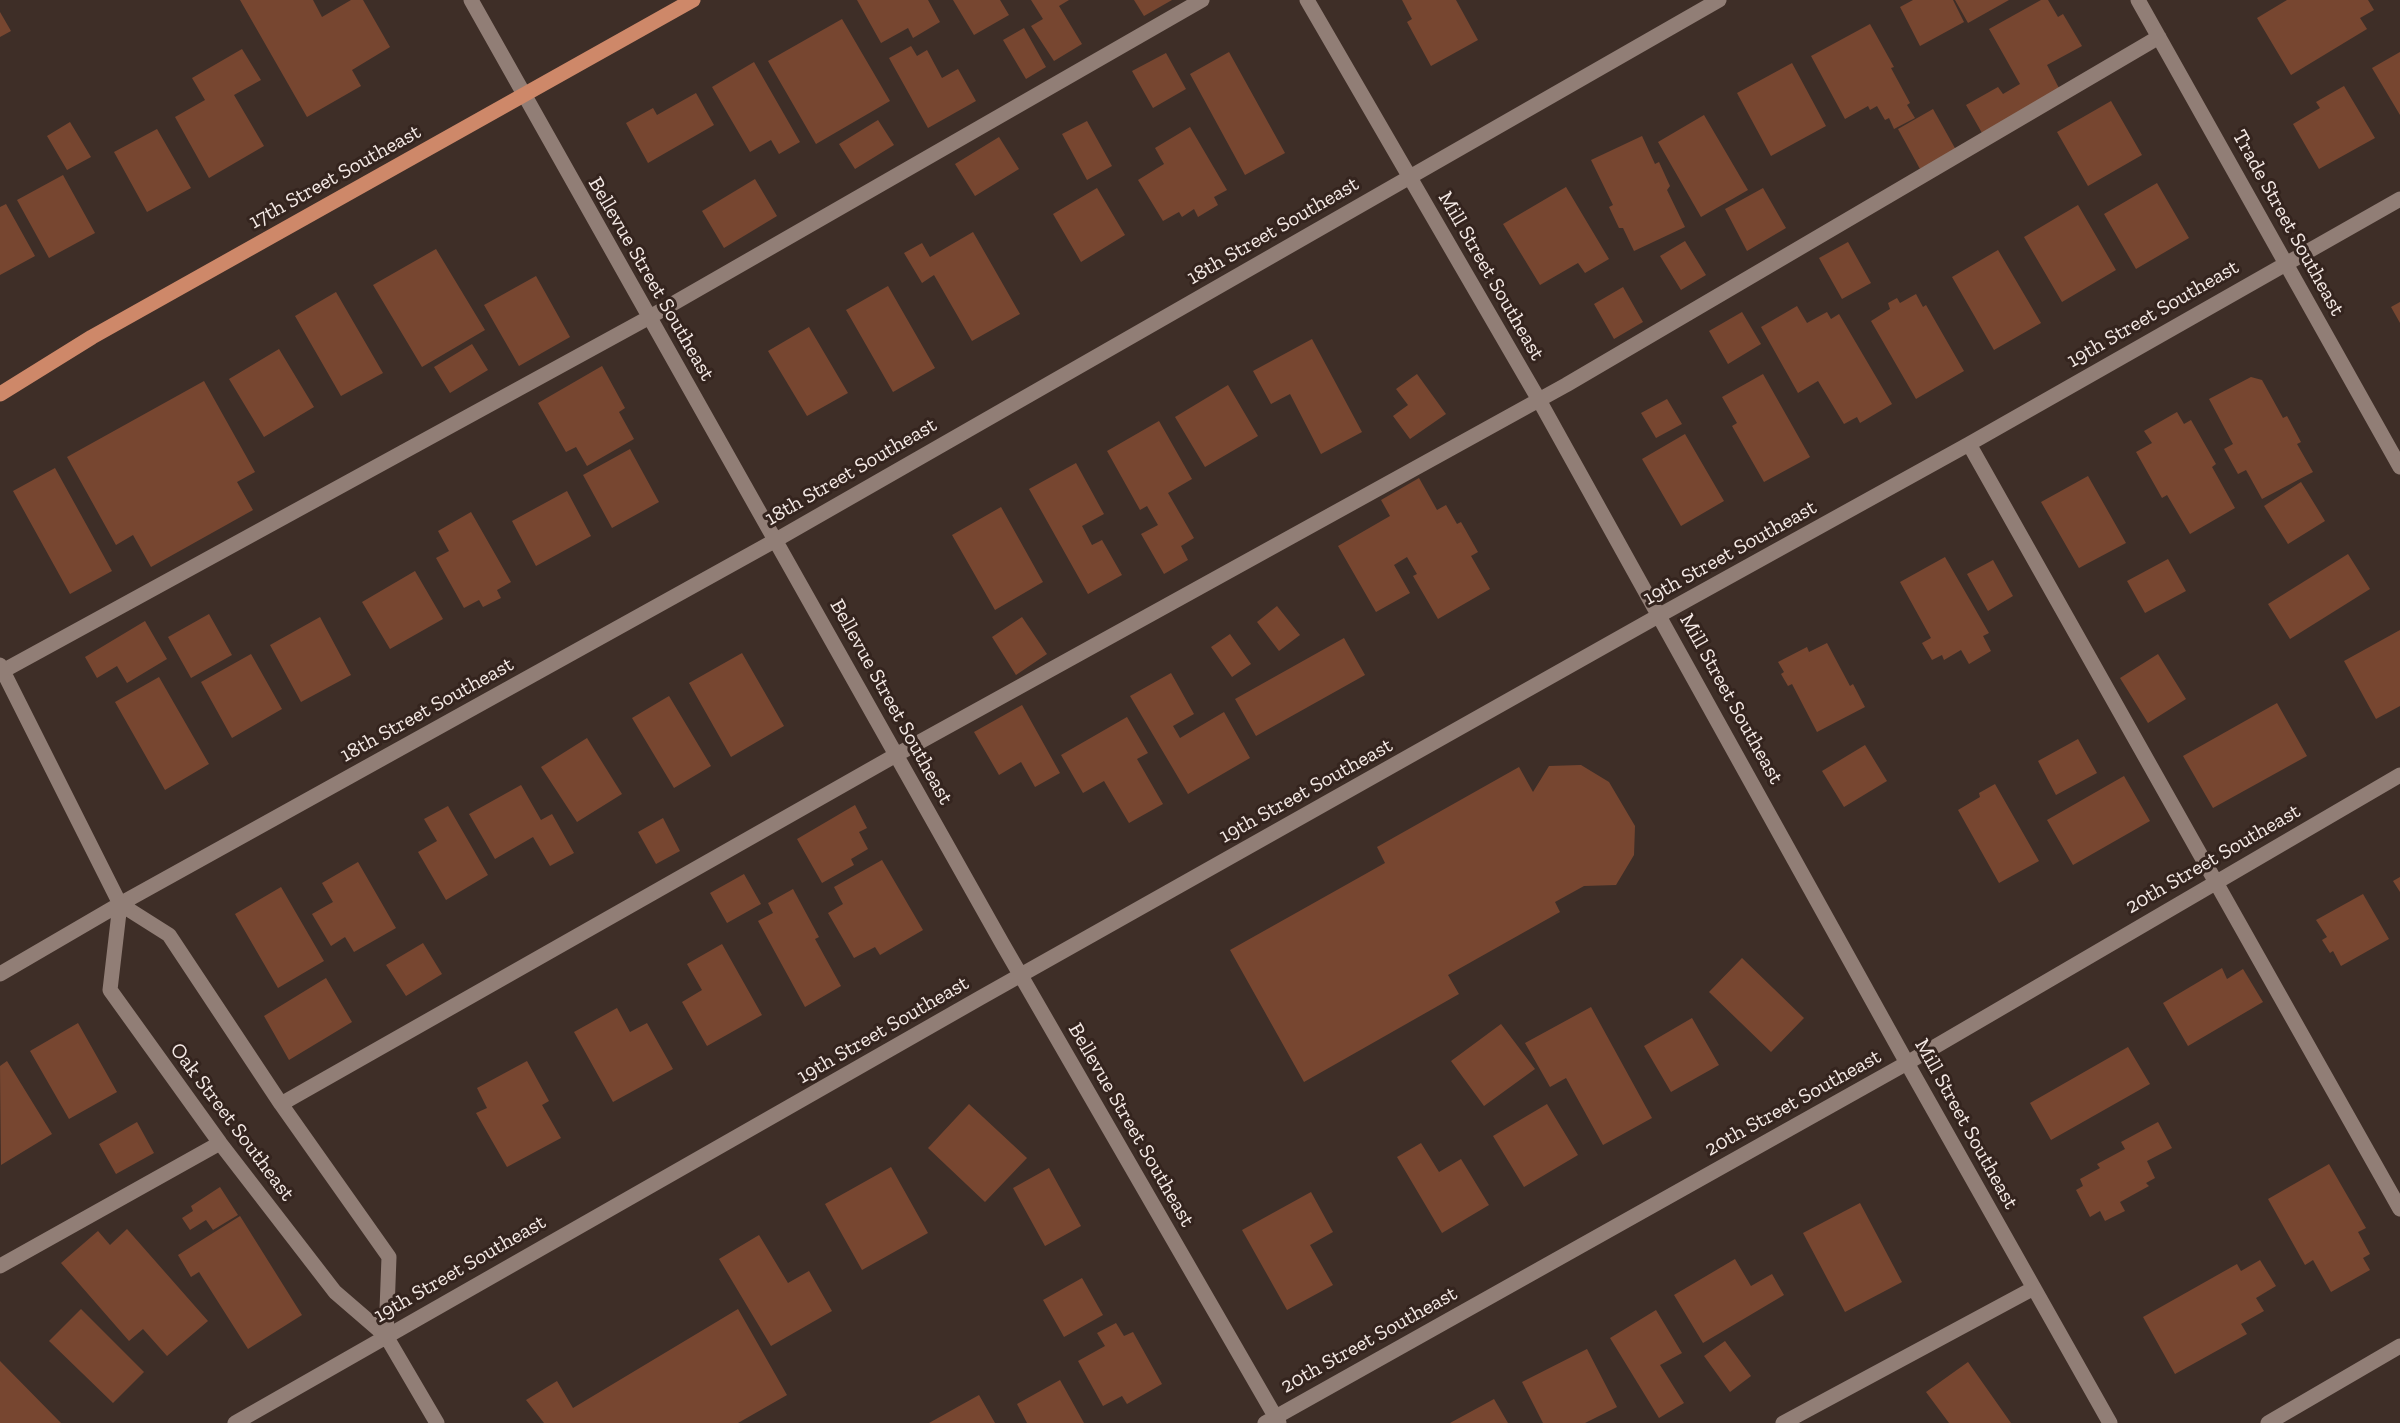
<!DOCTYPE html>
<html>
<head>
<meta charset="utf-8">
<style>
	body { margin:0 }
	canvas { display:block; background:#3e2e27 }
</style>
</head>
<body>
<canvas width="2400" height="1423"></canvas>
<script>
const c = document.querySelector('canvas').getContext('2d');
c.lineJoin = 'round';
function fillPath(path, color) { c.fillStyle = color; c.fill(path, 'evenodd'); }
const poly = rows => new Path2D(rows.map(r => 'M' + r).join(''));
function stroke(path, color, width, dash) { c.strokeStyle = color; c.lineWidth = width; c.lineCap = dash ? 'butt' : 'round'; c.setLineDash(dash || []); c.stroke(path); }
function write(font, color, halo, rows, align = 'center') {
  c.font = font + ' "Zilla Slab",serif'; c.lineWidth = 6; c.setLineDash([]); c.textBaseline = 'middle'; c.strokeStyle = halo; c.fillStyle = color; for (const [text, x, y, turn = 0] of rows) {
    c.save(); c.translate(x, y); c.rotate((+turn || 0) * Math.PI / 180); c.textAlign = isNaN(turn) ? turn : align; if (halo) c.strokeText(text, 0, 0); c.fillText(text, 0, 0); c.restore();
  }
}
const building = poly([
	[240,0,313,0,322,17,351,0,363,0,390,47,352,70,361,86,307,117],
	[857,0,928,0,940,22,913,38,908,28,881,43],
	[953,0,1000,0,1009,15,974,35],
	[1031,0,1069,0,1059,6,1082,44,1054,61,1031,26,1043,19],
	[1134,0,1172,0,1144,16],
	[1402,0,1456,0,1478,40,1431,66,1407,22,1412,19],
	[1913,0,1953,0,1964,22,1920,46,1900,7],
	[1955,0,2009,0,1968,23],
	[2041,0,2048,0,2058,17,2063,14,2082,46,2047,65,2060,90,1982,133,1966,105,1998,87,2003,94,2020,84,1989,29],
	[2287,0,2368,0,2374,10,2360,18,2367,29,2291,75,2257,18],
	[0,12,11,31,0,37],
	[842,19,890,101,816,144,768,61],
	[1870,24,1894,67,1891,68,1910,103,1907,105,1915,118,1894,129,1889,118,1885,120,1877,106,1870,110,1868,106,1845,119,1811,56],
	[1024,28,1046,67,1026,79,1003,40],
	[911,46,917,56,927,50,942,78,958,69,976,101,928,128,889,58],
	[242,49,261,80,234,95,264,146,209,178,175,117,205,100,192,78],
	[1229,52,1285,153,1245,175,1190,74],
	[2400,52,2400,115,2372,68],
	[1166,53,1186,89,1153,108,1132,71],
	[754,62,800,142,779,154,771,140,750,152,712,87],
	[1792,63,1826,126,1771,156,1737,93],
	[2344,86,2375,138,2319,169,2293,124,2320,108,2316,102],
	[696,93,714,125,648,163,626,123,653,108,657,115],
	[2111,101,2142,155,2088,186,2057,132],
	[1933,109,1956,150,1920,169,1898,129],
	[1704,115,1748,190,1701,217,1658,142],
	[878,120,894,145,855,169,839,144],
	[1087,121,1112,166,1087,180,1062,134],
	[70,122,91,157,67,170,47,136],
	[1190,127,1227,190,1214,197,1218,205,1198,217,1194,209,1182,217,1179,212,1163,221,1138,180,1164,164,1155,148],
	[157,129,191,188,147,212,114,152],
	[1642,136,1655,164,1659,162,1670,186,1667,190,1685,227,1634,251,1623,228,1619,228,1609,207,1613,205,1591,160],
	[999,137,1019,169,975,196,955,164],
	[63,175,95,233,49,258,17,200],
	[755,179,777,216,724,248,702,211],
	[2157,183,2189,238,2136,269,2104,214],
	[1566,187,1609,259,1585,273,1578,263,1540,285,1503,224],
	[1097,188,1125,235,1081,262,1053,214],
	[1763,188,1786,228,1747,251,1725,209],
	[6,204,35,256,0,275,0,207],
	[2078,205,2116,270,2062,302,2024,237],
	[973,232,1020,314,972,341,934,275,922,283,904,253,922,243,930,257],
	[1685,241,1706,275,1681,290,1660,256],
	[1848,242,1871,283,1842,299,1819,258],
	[436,249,485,330,422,367,373,285],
	[1998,250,2041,323,1994,350,1952,277],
	[536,276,570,337,519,366,484,305],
	[888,286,935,368,893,392,846,310],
	[1623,287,1643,322,1614,339,1594,304],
	[336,292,383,373,341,396,295,316],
	[1916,294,1923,307,1926,305,1964,371,1916,399,1871,321,1890,309,1888,303,1897,298,1900,303],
	[2400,302,2400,323,2391,307],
	[1797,306,1807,323,1827,312,1831,319,1839,314,1892,404,1860,423,1857,417,1844,424,1818,381,1798,393,1761,327],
	[1742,312,1761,344,1728,364,1709,331],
	[809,327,848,393,807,416,768,351],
	[1312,339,1362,432,1321,454,1290,394,1271,404,1253,371],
	[472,344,488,370,450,393,434,367],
	[279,349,314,407,264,437,229,379],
	[602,366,625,408,619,412,634,439,587,466,576,447,566,452,538,403],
	[1417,374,1446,414,1410,439,1393,416,1408,405,1396,389],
	[1763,374,1810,457,1764,482,1732,426,1737,423,1722,397],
	[2251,377,2262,380,2283,418,2287,416,2301,442,2297,444,2313,472,2262,499,2246,470,2238,474,2224,449,2233,444,2209,399],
	[204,381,255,472,237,482,253,510,151,567,133,535,116,545,67,457],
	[1228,385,1258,436,1205,467,1175,417],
	[1667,399,1682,424,1656,438,1641,413],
	[2177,412,2184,424,2191,420,2216,464,2212,467,2235,508,2190,534,2167,495,2162,498,2136,452,2152,443,2144,431],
	[1159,421,1192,479,1168,493,1194,538,1181,546,1188,560,1164,574,1141,534,1158,525,1147,506,1140,510,1107,451],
	[1685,434,1724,501,1681,526,1642,459],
	[630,449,659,502,612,528,583,475],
	[1076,463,1104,514,1082,526,1092,545,1102,540,1122,575,1088,594,1029,489],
	[55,468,112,571,70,594,13,491],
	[2088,476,2126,543,2079,568,2041,502],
	[1419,478,1437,510,1446,505,1457,524,1461,522,1478,552,1471,556,1490,589,1438,619,1413,576,1417,574,1407,557,1394,565,1410,593,1376,612,1338,546,1390,516,1381,500],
	[2301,482,2325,521,2288,544,2264,506],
	[567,491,591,536,536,566,512,521],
	[1001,507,1043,582,995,610,952,535],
	[471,512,511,582,497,590,501,598,483,607,479,600,464,608,436,558,449,551,438,531],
	[2348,554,2370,589,2290,639,2268,604],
	[1945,557,1989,633,1983,636,1991,651,1969,664,1961,650,1944,660,1942,655,1932,660,1922,643,1931,638,1900,582],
	[2168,559,2186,591,2145,613,2127,581],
	[1993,560,2013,596,1988,611,1967,574],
	[415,571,443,619,390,649,362,602],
	[1277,606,1300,635,1279,651,1257,622],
	[209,614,232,655,191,678,168,637],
	[320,617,351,675,301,702,270,645],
	[1022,617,1047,654,1016,675,992,637],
	[145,621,167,659,127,683,117,666,97,678,85,657],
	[2400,630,2400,706,2376,719,2344,661],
	[1230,634,1251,664,1232,677,1211,647],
	[1344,638,1365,675,1256,736,1235,699],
	[1827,643,1850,686,1853,684,1865,707,1817,732,1792,684,1788,686,1781,674,1784,672,1778,662,1807,647,1809,652],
	[742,653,784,726,731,757,689,683],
	[251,654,282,709,232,738,201,682],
	[2158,654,2186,699,2148,723,2120,678],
	[1171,673,1194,714,1173,726,1180,738,1224,712,1250,758,1188,794,1130,696],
	[159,677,209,764,165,790,115,702],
	[669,696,711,766,674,788,632,718],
	[2277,703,2307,756,2213,808,2183,756],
	[1022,705,1060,773,1035,787,1021,762,999,775,974,732],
	[1127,717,1148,753,1137,759,1163,804,1129,823,1104,781,1083,793,1061,755],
	[587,738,622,794,577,822,541,767],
	[2078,739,2097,773,2056,795,2038,761],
	[1865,745,1887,781,1844,807,1822,771],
	[1581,765,1609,782,1635,826,1634,855,1616,885,1584,886,1555,902,1560,912,1448,975,1459,994,1304,1082,1230,950,1385,863,1377,847,1519,767,1533,792,1549,766],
	[2124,776,2150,821,2073,865,2047,820],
	[1995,784,2039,861,1999,883,1958,810,1980,797,1979,793],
	[521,785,541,820,552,814,574,853,550,866,533,837,495,859,469,814],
	[855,805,867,828,859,832,868,849,851,859,854,865,822,883,797,839],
	[448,806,488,875,446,900,418,852,437,841,424,819],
	[663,818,680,851,656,864,638,832],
	[882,860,923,930,880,955,875,947,854,958,828,913,843,904,834,887],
	[358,862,396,928,354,952,345,937,331,946,312,914,333,902,322,883],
	[744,874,761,904,727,923,710,893],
	[2400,877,2400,892,2393,881],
	[281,887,324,961,278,988,235,914],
	[793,889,819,937,815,939,841,986,805,1007,758,921,773,913,768,903],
	[2363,894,2389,939,2341,966,2333,951,2330,953,2322,940,2327,937,2316,920],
	[423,943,442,974,406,996,386,965],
	[722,944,762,1015,707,1046,682,1002,702,990,687,964],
	[1742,958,1804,1018,1771,1052,1709,992],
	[2222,968,2227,979,2243,969,2263,1002,2188,1046,2163,1003],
	[326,978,352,1022,289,1060,264,1016],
	[1591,1007,1652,1118,1603,1145,1566,1078,1550,1087,1525,1043],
	[617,1008,630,1032,647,1023,673,1069,613,1102,574,1032],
	[1692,1018,1719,1065,1671,1092,1644,1046],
	[78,1023,117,1092,69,1119,30,1051],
	[1501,1024,1535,1069,1484,1106,1451,1061],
	[2128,1047,2150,1084,2051,1140,2030,1103],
	[7,1061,52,1134,1,1165,0,1066],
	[527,1061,549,1101,542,1105,561,1138,507,1167,476,1113,487,1108,477,1088],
	[969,1104,1027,1158,985,1202,928,1148],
	[1547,1104,1578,1155,1524,1187,1493,1136],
	[137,1122,154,1153,116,1174,99,1144],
	[2158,1122,2172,1148,2147,1161,2155,1178,2146,1183,2149,1186,2120,1202,2125,1211,2105,1221,2100,1211,2090,1217,2076,1190,2083,1186,2080,1179,2100,1168,2097,1164,2125,1149,2121,1142],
	[1421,1143,1439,1172,1461,1159,1489,1205,1442,1233,1397,1157],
	[2329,1164,2366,1228,2358,1232,2370,1254,2363,1258,2370,1270,2331,1292,2313,1260,2305,1265,2268,1199],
	[891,1167,928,1233,862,1270,825,1204],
	[1049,1168,1081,1226,1045,1246,1013,1188],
	[220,1187,238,1215,213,1230,206,1220,190,1230,182,1218,193,1211,191,1206],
	[1311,1192,1333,1232,1310,1245,1333,1285,1287,1310,1242,1230],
	[1860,1203,1902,1282,1845,1312,1803,1233],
	[240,1216,302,1315,248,1349,199,1272,191,1277,178,1255],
	[127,1229,208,1321,167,1356,143,1329,129,1341,61,1263,98,1231,110,1245],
	[759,1235,788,1283,809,1271,832,1311,771,1346,719,1259],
	[1735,1259,1751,1286,1772,1274,1784,1295,1703,1343,1674,1295],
	[2260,1260,2276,1286,2256,1298,2264,1311,2241,1324,2247,1334,2175,1374,2143,1317,2237,1264,2241,1271],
	[1082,1278,1103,1315,1064,1337,1043,1300],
	[81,1309,144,1372,113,1403,49,1341],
	[738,1309,787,1395,738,1423,544,1423,526,1400,557,1381,573,1408],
	[1656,1310,1682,1353,1660,1365,1684,1403,1659,1418,1610,1338],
	[1116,1323,1124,1336,1133,1332,1162,1384,1127,1404,1122,1396,1103,1406,1078,1361,1105,1346,1097,1333],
	[1725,1341,1751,1376,1730,1392,1704,1356],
	[1587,1349,1617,1407,1585,1423,1543,1423,1522,1382],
	[0,1361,61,1423,0,1423],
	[1968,1362,2011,1423,1949,1423,1926,1392],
	[1060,1380,1084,1423,1027,1423,1017,1404],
	[979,1395,995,1423,929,1423],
	[1494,1399,1508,1423,1450,1423]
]);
const minor = poly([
	[471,0,1002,943,1279,1423],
	[1307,0,1539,400,1907,1063,2110,1423],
	[2138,0,2400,467],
	[1969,444,2400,1209],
	[0,665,120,904,169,935,281,1104,389,1257,386,1336],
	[3,671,648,318,1202,0],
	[120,904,110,990,220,1143,335,1292,386,1336,437,1423],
	[0,974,120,904,776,540,1719,0],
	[281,1104,896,755,1566,385,2159,37],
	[0,1266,220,1143],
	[235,1423,980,998,1660,615,1969,444,2400,199],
	[1265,1423,1907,1063,2400,775],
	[1783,1423,2034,1288],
	[2268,1423,2400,1346]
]);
const major = poly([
	[0,394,92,337,693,0]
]);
const streetNames = [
	["17th Street Southeast",335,177,-29],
	["Trade Street Southeast",2288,223,61],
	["18th Street Southeast",1273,231,-30],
	["Mill Street Southeast",1491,276,60],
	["Bellevue Street Southeast",651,279,60],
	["19th Street Southeast",2153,314,-30],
	["18th Street Southeast",851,472,-30],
	["19th Street Southeast",1730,553,-29],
	["Mill Street Southeast",1731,699,61],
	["Bellevue Street Southeast",891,702,61],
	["18th Street Southeast",427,710,-29],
	["19th Street Southeast",1306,791,-29],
	["20th Street Southeast",2213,859,-30],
	["19th Street Southeast",883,1030,-30],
	["20th Street Southeast",1793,1103,-29],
	["Oak Street Southeast",232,1122,53],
	["Mill Street Southeast",1966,1124,61],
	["Bellevue Street Southeast",1131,1125,60],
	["19th Street Southeast",460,1269,-30],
	["20th Street Southeast",1369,1340,-29]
];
fillPath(building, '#774630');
stroke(minor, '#917e76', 15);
stroke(major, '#ce8869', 15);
write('21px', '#f4e9e5', '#34241e', streetNames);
</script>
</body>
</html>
